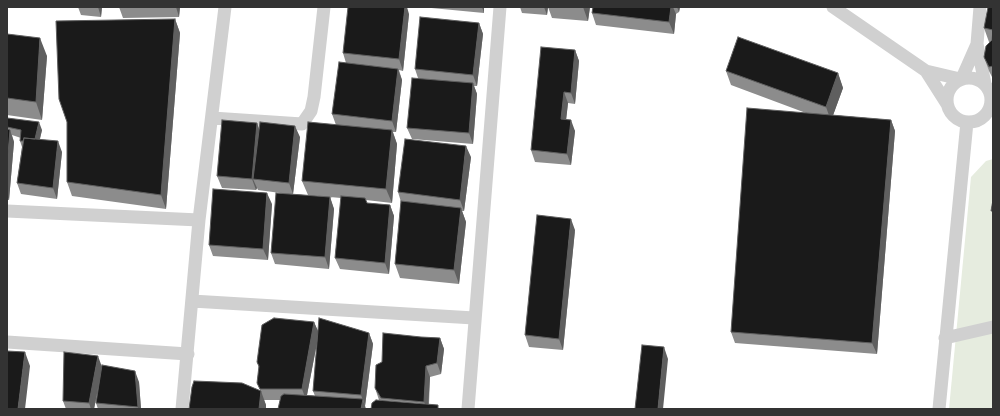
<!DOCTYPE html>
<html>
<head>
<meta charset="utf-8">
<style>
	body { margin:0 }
	#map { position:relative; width:1000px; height:416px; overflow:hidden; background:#fff; font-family:Manrope,sans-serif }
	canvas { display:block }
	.frame { position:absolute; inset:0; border:8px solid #333; pointer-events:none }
</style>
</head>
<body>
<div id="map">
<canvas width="1000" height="416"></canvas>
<div class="frame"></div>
</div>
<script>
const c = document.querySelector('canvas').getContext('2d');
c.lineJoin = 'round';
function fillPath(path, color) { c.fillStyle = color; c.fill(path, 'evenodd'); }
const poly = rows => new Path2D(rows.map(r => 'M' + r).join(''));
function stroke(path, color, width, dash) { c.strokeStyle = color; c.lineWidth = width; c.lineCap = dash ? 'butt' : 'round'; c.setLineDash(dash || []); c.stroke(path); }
const green = poly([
	[993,159,993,409,949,409,971,177,986,161]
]);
const street = poly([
	[833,7,926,71,960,79],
	[980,7,977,44,985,84],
	[926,71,947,104],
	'947 100a22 22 0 1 1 44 0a22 22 0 1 1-44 0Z',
	[962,78,977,44],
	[212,118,302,124,311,111,314,97,324,7],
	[7,211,199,220],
	[192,301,474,318],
	[945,338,993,327],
	[7,342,188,354],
	[182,409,199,220,225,7],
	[468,409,500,7],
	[939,409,967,122]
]);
const wall = poly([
	[78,7,102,7,101,17,81,15],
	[119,7,180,7,179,17,123,18],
	[421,7,484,7,484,13],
	[520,7,548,7,547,15,522,13],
	[548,7,590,7,588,21,552,18],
	[593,7,680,7,679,12,676,14,674,34,596,25,592,13],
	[993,7,993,79,989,71,984,57,990,42,989,42,984,28],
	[409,14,403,71,399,70,402,80,396,132,393,132,397,144,392,203,366,200,367,203,390,205,394,216,389,274,340,269,335,258,341,198,308,195,302,181,336,125,332,114,346,63,343,53],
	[175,19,180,33,166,209,72,196,67,182],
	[479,23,483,34,477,86,474,86,477,94,473,144,412,139,407,128,418,78,415,69],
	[7,34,47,56,42,120,7,115],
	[575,50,579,61,575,104,568,103,566,119,575,131,571,165,535,162,531,150],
	[726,71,838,73,843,88,833,115,891,120,895,131,877,354,735,343,731,332,806,113,731,85],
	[7,118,42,130,40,139,62,152,57,199,21,194,17,183,22,147,20,141,21,138,12,135,14,142,9,200,7,200],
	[257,123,259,129,300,137,293,194,330,197,334,209,329,269,275,264,271,253,288,194,258,190,257,188,256,190,222,188,217,176],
	[471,157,464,211,462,211,466,222,459,284,400,278,395,264,401,202,398,192],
	[272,204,268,260,213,256,209,245],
	[575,230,563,350,529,347,525,335],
	[314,322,318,332,369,333,373,344,365,406,280,400,264,400,266,405,266,409,189,409,260,390,257,383,259,368,257,362],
	[318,337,313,391,315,396,307,395],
	[421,337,440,338,444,349,441,374,430,377,429,404,379,400,375,388,382,362],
	[102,366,139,382,141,409,98,409,96,403,98,391,94,409,66,409,63,401]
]);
const shadedWall = poly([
	[98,7,102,7,101,17],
	[176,7,180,7,179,17],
	[405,7,407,7,409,14,403,71,399,59],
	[482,7,484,7,484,13],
	[544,7,548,7,547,15],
	[583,7,590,7,588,21],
	[671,7,673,7,676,14,674,34,669,22],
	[677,7,680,7,679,12],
	[175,19,180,33,166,209,161,195],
	[479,23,483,34,477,86,473,75],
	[40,38,47,56,42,120,36,102],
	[575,50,579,61,575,104,571,93],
	[398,69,402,80,396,132,392,121],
	[838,73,843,88,831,121,826,107],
	[473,83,477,94,473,144,469,133],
	[564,92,568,103,565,130,561,119],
	[571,120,575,131,571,165,567,154],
	[891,120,895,131,877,354,872,343],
	[39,122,42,130,37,150,34,142],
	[257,123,261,135,253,179,257,188,256,190,252,179],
	[295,126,300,137,293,194,289,183],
	[10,130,14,142,9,200,7,195,7,166],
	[392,130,397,144,392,203,386,189],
	[58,141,62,152,57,199,53,188],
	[466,146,471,157,464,211,460,200],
	[267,193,272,204,268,260,263,249],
	[330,197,334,209,329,269,325,257],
	[390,205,394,216,389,274,385,263],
	[461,208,466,222,459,284,454,270],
	[571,219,575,230,563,350,559,339],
	[314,322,319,333,306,400,302,389],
	[369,333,373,344,365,406,361,395],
	[440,338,444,349,441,374,437,363],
	[664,347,668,359,663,409,658,409],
	[25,352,30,366,25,409,18,409],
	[98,356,102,367,94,409,91,409,89,403],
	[426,366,430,377,428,409,427,409,424,402],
	[135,371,139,382,141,409,138,409,138,407],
	[261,391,266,405,266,409,259,409],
	[363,399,366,409,361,409]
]);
const building = poly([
	[348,7,405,7,399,59,343,53,348,7],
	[593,7,671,7,669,22,592,13,593,7],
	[988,7,993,7,993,66,989,67,984,57,986,46,992,40,993,30,984,28,988,7],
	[420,17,479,23,473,75,415,69,420,17],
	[175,19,161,195,67,182,67,122,59,99,56,21,175,19],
	[7,34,40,38,36,102,7,98,7,34],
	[738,37,838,73,826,107,726,71,738,37],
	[541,47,575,50,571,93,564,92,561,119,571,120,567,154,531,150,541,47],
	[339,62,398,69,392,121,332,114,339,62],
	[412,78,473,83,469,133,407,128,412,78],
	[747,108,891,120,872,343,731,332,747,108],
	[7,118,39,122,35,139,24,138,23,141,20,141,21,130,7,127,7,118],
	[222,120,257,123,252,179,217,176,222,120],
	[260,122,295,126,289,183,253,179,260,122],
	[308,122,392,130,386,189,302,181,308,122],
	[7,129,10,130,7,166,7,129],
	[24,138,58,141,53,188,17,183,24,138],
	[405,139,466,146,460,200,398,192,405,139],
	[213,189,267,193,263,249,209,245,213,189],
	[276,193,330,197,325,257,271,253,276,193],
	[341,196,365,198,367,203,390,205,385,263,335,258,341,196],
	[993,200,993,211,991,211,993,200],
	[401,201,461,208,454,270,395,264,401,201],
	[537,215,571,219,559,339,525,335,537,215],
	[274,318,314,322,302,389,260,389,257,383,259,366,257,362,262,325,274,318],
	[319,318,369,333,361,395,313,391,319,318],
	[383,333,421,337,440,338,437,363,426,366,424,402,381,398,375,388,376,365,382,362,383,333],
	[642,345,664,347,658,409,635,409,642,345],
	[7,351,25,352,18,409,7,409,7,351],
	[64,352,98,356,89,403,63,401,64,352],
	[102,365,135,371,138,407,96,403,102,365],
	[194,381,242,383,261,391,259,409,189,409,192,387,194,381],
	[284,394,363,399,361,409,278,409,281,396,284,394],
	[376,400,438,405,438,409,371,409,372,403,376,400]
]);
fillPath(green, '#e6ecdf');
stroke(street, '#d0d0d0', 13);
fillPath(wall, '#8c8c8c');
fillPath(shadedWall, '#5f5f5f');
fillPath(building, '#1a1a1a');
stroke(building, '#5f5f5f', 1);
</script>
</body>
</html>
